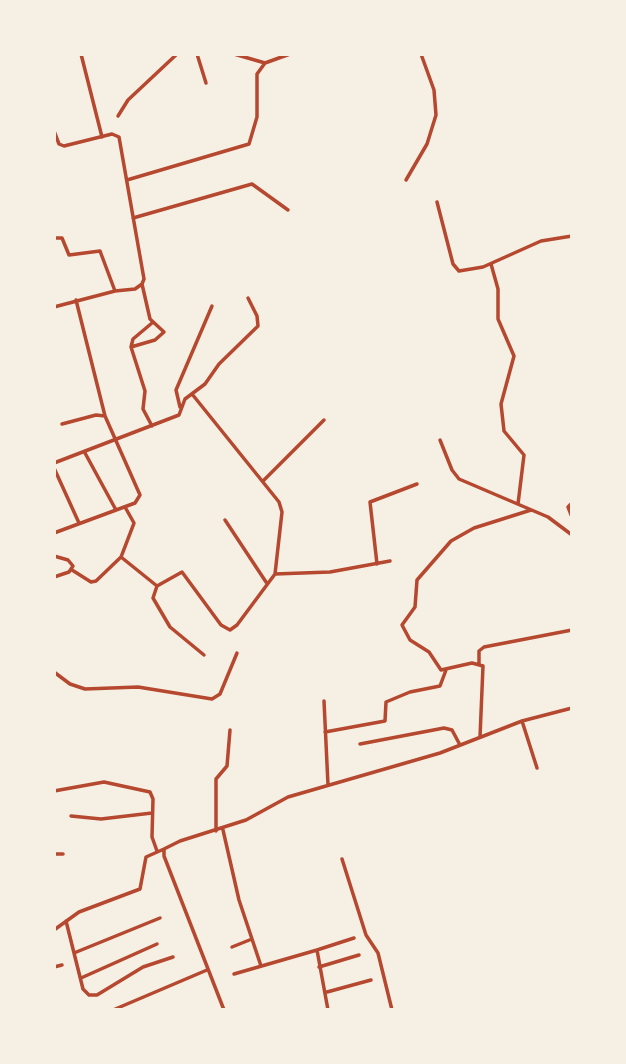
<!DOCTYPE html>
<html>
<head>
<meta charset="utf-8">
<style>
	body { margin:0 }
	#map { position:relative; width:626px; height:1064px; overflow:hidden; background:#f6efe4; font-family:"Space Grotesk",sans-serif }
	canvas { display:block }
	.frame { position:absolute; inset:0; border:56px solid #f6efe4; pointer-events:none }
</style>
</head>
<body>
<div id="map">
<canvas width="626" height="1064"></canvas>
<div class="frame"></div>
</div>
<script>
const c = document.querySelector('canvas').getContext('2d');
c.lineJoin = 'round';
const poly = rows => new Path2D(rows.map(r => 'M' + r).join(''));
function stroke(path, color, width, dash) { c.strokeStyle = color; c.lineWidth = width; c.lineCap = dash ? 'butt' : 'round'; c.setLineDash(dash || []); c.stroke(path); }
const minor = poly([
	[81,54,102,137],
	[197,54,206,83],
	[234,54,265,63],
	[118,116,128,100,177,54],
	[54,131,59,144,64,146,112,134,119,137,144,279,142,284,135,289,115,291,100,251,69,255,62,238,54,238],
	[127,180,249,144,257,117,257,74,265,63,290,54],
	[406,180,427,144,436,115,434,90,421,54],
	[437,202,453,264,459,271,483,267,541,241,572,236],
	[133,218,252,184,288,210],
	[491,264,498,289,498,319,514,356,501,404,504,431,524,455,518,504],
	[142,284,150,319,164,332,155,340,131,347,145,391,143,409,152,426],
	[76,300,105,416],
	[54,307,115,291],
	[131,347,133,339,152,323],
	[192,394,279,502,282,512,275,574],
	[180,407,176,390,212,306],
	[440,440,452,470,459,479,548,517,572,535],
	[85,453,116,510],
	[54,463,179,415,185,399,205,384,219,364,258,326,257,316,248,298],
	[54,468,79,523],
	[263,481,324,420],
	[572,503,568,507,572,517],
	[225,520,266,582],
	[54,533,135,503,140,495,105,416,96,415,62,424],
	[54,556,68,560,73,566,69,572,54,577],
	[121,557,134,523,125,507],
	[377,564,370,502,417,484],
	[72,570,91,582,96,581,121,557,157,586,182,572,221,625,230,630,237,625,275,574,330,572,390,561],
	[157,586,153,598,170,627,204,655],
	[479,663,479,651,484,647,572,630],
	[54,672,70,684,85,689,138,687,212,699,220,694,237,653],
	[324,701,328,785],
	[522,721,537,768],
	[325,732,385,721,386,702,410,692,440,686,446,670],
	[480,737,483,666,472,663,441,670,429,652,410,640,402,625,415,607,417,580,451,541,474,528,531,510],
	[360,744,444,728,452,730,460,745],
	[54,791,104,782,150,792,153,799,152,837,157,851],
	[71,816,101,819,152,813],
	[223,830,239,900,261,966],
	[216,831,216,779,227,766,230,730],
	[54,854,63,854],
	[342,859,366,935,378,953,392,1010],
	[66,921,83,989,89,995,97,995,143,967,173,957],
	[54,930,79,912,140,889,146,857,164,849],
	[232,947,252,939],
	[74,953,160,918],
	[54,967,62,965],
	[319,967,359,955],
	[234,974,317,950],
	[81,978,157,944],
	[327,992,371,980],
	[113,1010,207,970],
	[224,1010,164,856,164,849,180,841,246,820,288,797,440,753,522,721,572,708],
	[328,1010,317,950,354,938]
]);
stroke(minor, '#b5482f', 3.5);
</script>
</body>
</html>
